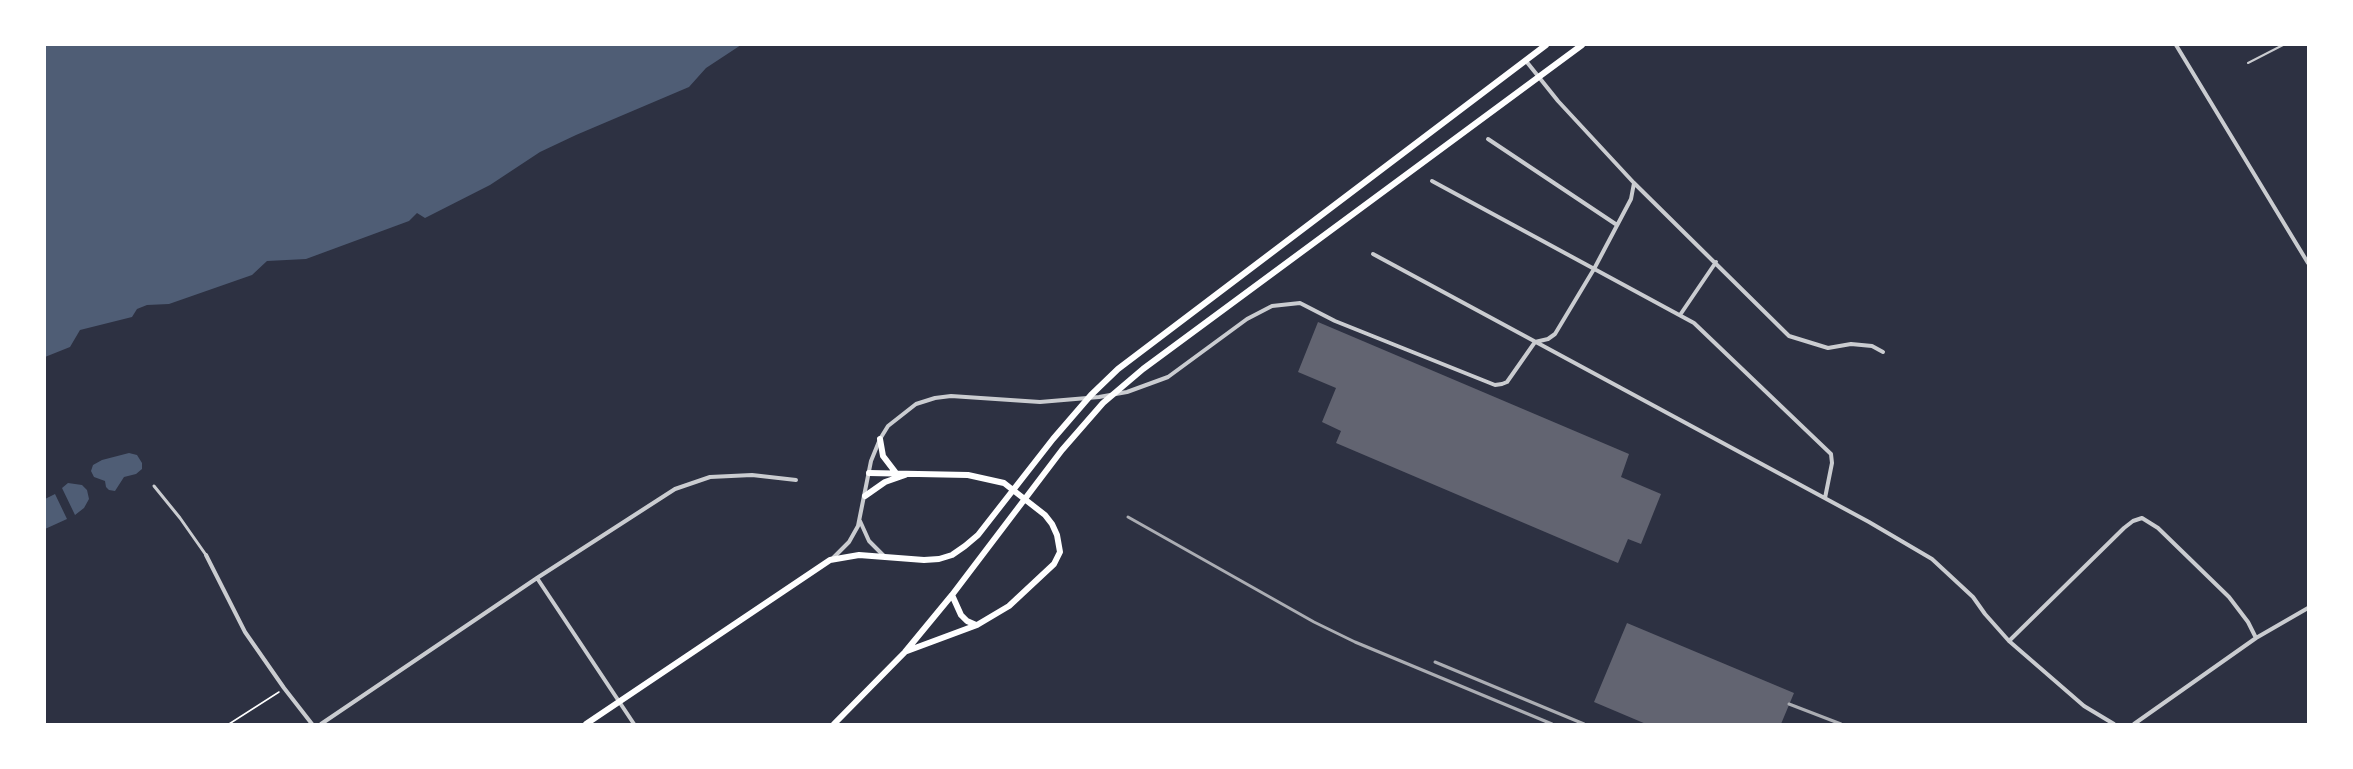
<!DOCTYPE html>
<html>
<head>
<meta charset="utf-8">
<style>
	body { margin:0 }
	#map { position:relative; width:2353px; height:769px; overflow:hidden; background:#2d3142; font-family:Lato,sans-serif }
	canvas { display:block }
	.frame { position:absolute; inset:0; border:46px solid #fff; pointer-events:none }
</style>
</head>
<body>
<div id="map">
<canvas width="2353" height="769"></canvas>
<div class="frame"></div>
</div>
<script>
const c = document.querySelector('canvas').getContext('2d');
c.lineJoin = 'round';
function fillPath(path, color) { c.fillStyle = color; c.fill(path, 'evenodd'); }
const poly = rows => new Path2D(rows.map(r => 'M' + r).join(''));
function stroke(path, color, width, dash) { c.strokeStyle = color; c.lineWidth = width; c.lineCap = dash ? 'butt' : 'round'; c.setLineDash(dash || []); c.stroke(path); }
const water = poly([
	[45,45,741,45,706,68,689,87,576,135,540,152,490,185,425,218,417,213,409,221,306,259,267,261,252,275,169,304,147,305,137,309,132,317,80,330,70,347,45,357],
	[129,453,137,455,142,463,142,469,136,474,124,477,115,491,109,490,106,487,105,481,94,477,91,471,93,465,102,460],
	[68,483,82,485,87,490,89,499,84,508,75,515,62,488],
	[55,494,67,519,45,529,45,499]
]);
const building = poly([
	[1318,322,1629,454,1621,477,1661,494,1641,544,1628,539,1618,563,1336,443,1341,431,1322,422,1336,388,1298,372],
	[1627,623,1794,693,1781,724,1646,724,1594,702]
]);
const path = poly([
	[229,724,279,692]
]);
const service = poly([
	[2248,63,2283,45]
]);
const pedestrian = poly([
	[154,486,180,518,206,555]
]);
const minor = poly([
	[2176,45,2308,263],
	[1526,61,1558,101,1634,183,1789,336,1828,348,1851,344,1872,346,1883,352],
	[1488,139,1617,225],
	[1432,181,1694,323,1831,454,1832,463,1825,498],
	[1373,254,1869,522,1932,559,1973,597,1985,614,2009,641,2084,706,2114,724],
	[1680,315,1716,262],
	[860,521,869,541,884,556],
	[206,555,245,632,284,688,312,724],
	[833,558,849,542,858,526,871,461,880,439,888,426,916,404,935,398,951,396,1040,402,1099,397,1127,392,1168,377,1247,319,1272,306,1300,303,1335,321,1495,385,1502,384,1507,382,1535,342,1548,339,1555,334,1594,269,1631,199,1634,183],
	[537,578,634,724],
	[2009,641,2124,528,2133,521,2142,518,2158,528,2229,597,2248,622,2256,638],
	[321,724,537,578,675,489,710,477,752,475,796,480],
	[2134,724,2256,638,2308,608]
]);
const primary = poly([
	[880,439,883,456,896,473],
	[869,473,968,475,1004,483,1045,515,1052,524,1057,535,1060,552,1054,564,1009,606,977,625,907,651],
	[865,496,885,482,905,475],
	[952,595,961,615,967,621,976,625],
	[586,724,830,560,859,555,924,560,939,559,952,555,965,546,978,535,1053,439,1091,395,1118,369,1546,45],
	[834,724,905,652,952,595,1062,450,1103,403,1143,369,1582,45]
]);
const rail = poly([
	[1128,517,1314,622,1355,642,1552,724],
	[1435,662,1584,724],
	[1789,704,1841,724]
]);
fillPath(water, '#4f5d75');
fillPath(building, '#626471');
stroke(path, '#fff', 1.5);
stroke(service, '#caccd0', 2);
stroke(pedestrian, '#caccd0', 3);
stroke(minor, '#caccd0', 4);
stroke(primary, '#fff', 6);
stroke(rail, '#abadb3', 3);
</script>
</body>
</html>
